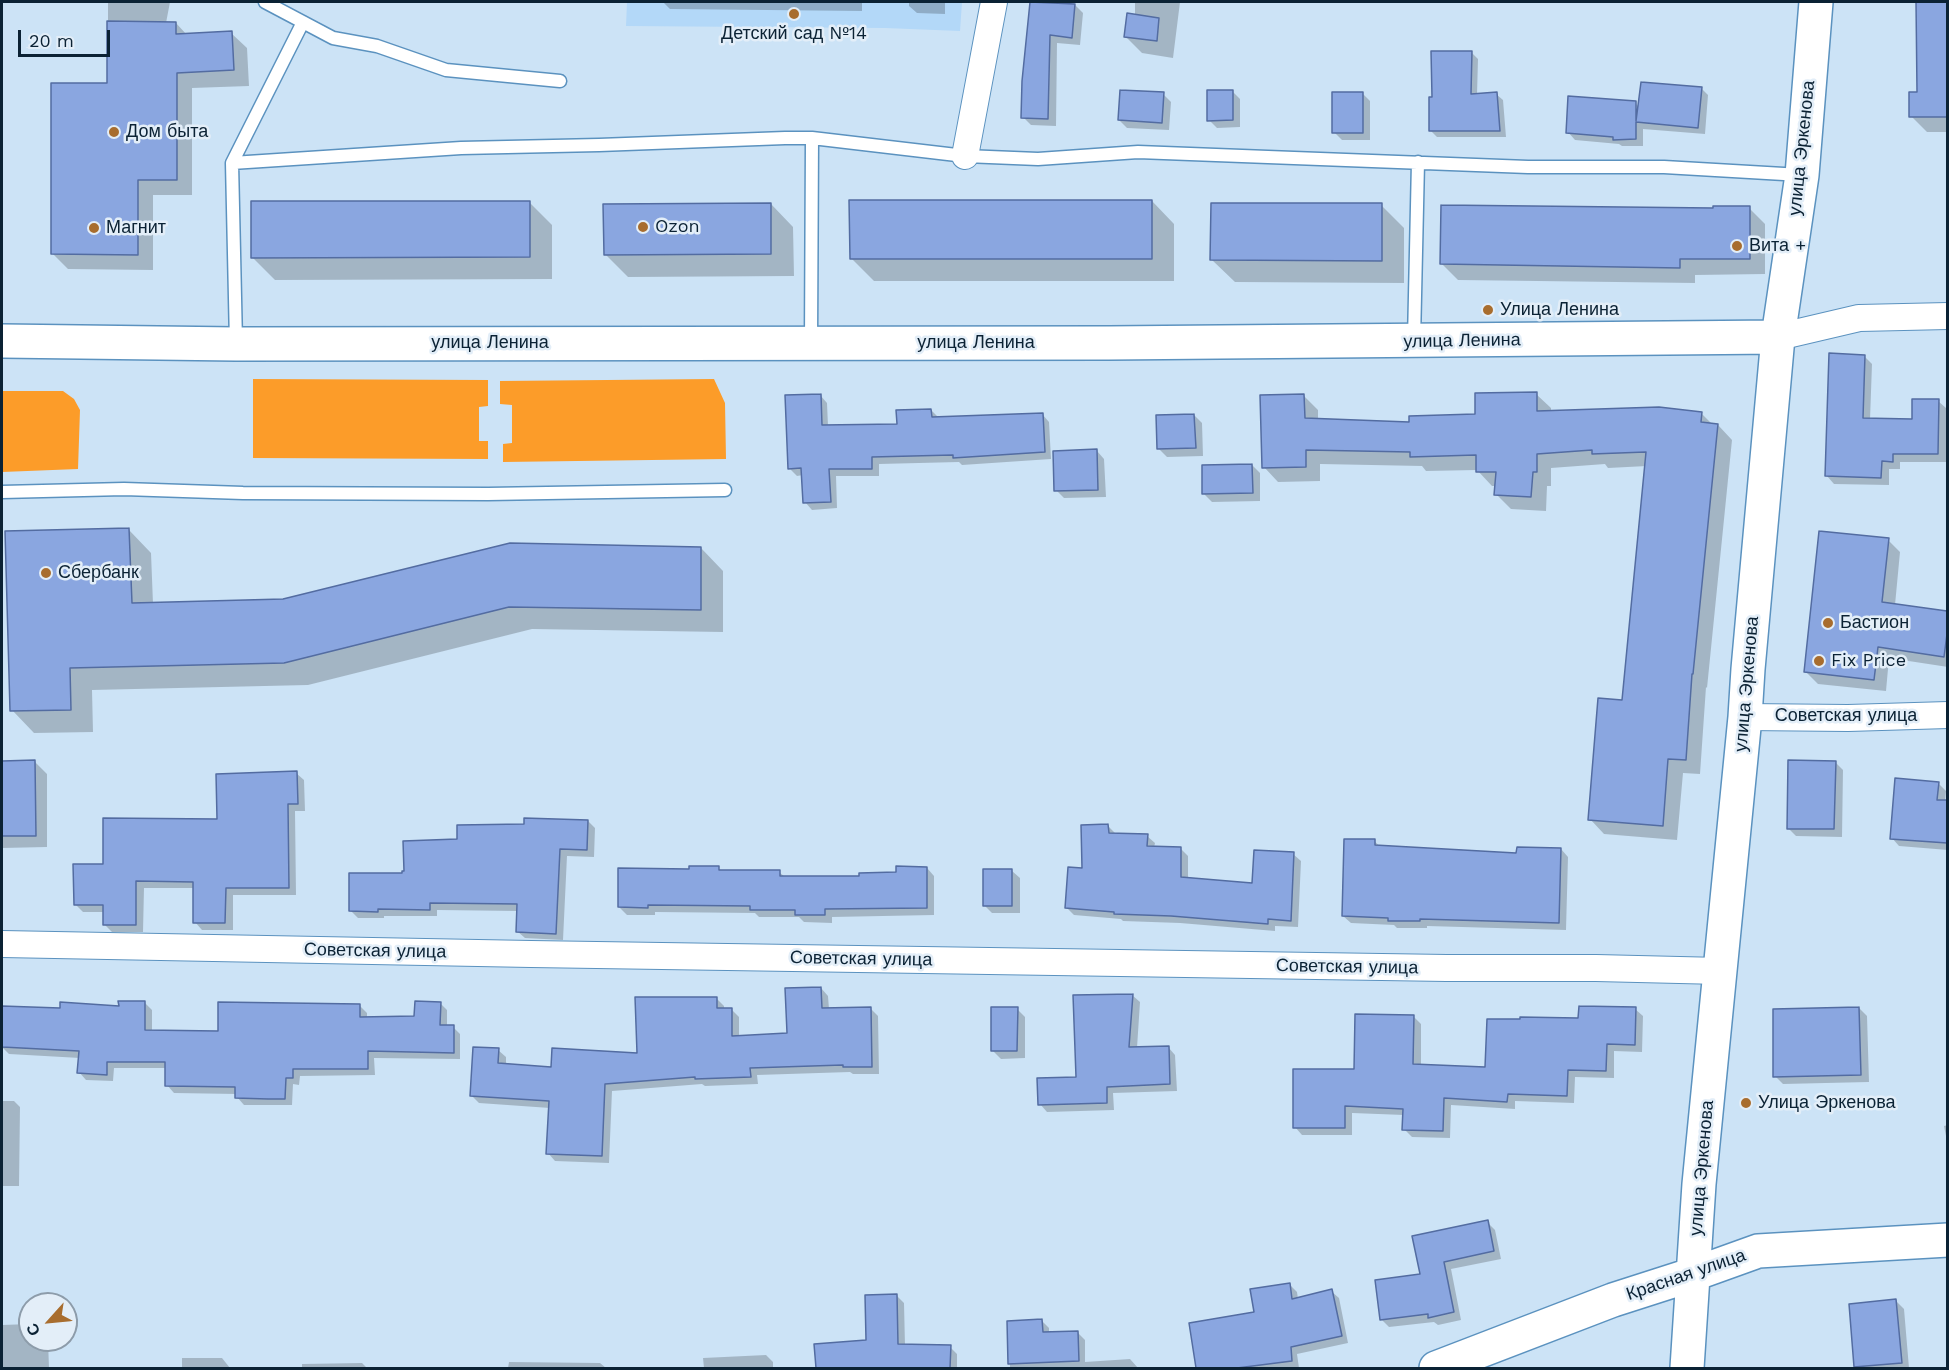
<!DOCTYPE html>
<html>
<head>
<meta charset="utf-8">
<style>
	body { margin:0 }
	#map { position:relative; width:1949px; height:1370px; overflow:hidden; background:#cce3f6; font-family:"Work Sans",sans-serif }
	canvas { display:block }
	.frame { position:absolute; inset:0; border:3px solid #0b2234; pointer-events:none }
	.north { position:absolute; left:18px; top:1292px; width:60px; height:60px; box-sizing:border-box; background:#e3eef8; border:2px solid #8d9caa; border-radius:50%; rotate:243deg; font-size:16px; font-weight:700; line-height:24px; text-align:center; color:#0b2234 }
	.north::after { content:''; display:block; margin:auto; width:21px; height:27px; background:#a86d2e; clip-path:polygon(50% 0,100% 100%,50% 72%,0 100%) }
	.scale { position:absolute; left:18px; top:30px; width:92px; height:27px; box-sizing:border-box; border:3px solid #0b2234; border-top:0; padding-left:8px; font-size:18px; line-height:21px; white-space:nowrap; color:#0b2234; -webkit-text-stroke:4px #e3eef8; paint-order:stroke }
</style>
</head>
<body>
<div id="map">
<canvas width="1949" height="1370"></canvas>
<div class="frame"></div>
<div class="north">С</div>
<div class="scale">20 m</div>
</div>
<script>
const c = document.querySelector('canvas').getContext('2d');
c.lineJoin = 'round';
function fillPath(path, color) { c.fillStyle = color; c.fill(path, 'evenodd'); }
const poly = rows => new Path2D(rows.map(r => 'M' + r).join(''));
function stroke(path, color, width, dash) { c.strokeStyle = color; c.lineWidth = width; c.lineCap = dash ? 'butt' : 'round'; c.setLineDash(dash || []); c.stroke(path); }
function write(font, color, halo, rows, align = 'center') {
  c.font = font + ' "Work Sans",sans-serif'; c.lineWidth = 5; c.setLineDash([]); c.textBaseline = 'middle'; c.strokeStyle = halo; c.fillStyle = color; for (const [text, x, y, turn = 0] of rows) {
    c.save(); c.translate(x, y); c.rotate((+turn || 0) * Math.PI / 180); c.textAlign = isNaN(turn) ? turn : align; if (halo) c.strokeText(text, 0, 0); c.fillText(text, 0, 0); c.restore();
  }
}
const built = poly([
	[627,2,962,2,960,31,885,28,626,26]
]);
const green = poly([
	[253,379,488,380,488,406,479,407,479,441,488,441,488,459,253,458],
	[714,379,725,403,726,459,503,462,503,444,512,443,512,405,500,404,500,381],
	[2,391,63,391,74,399,80,410,78,469,2,472]
]);
const shadow = poly([
	[104,2,170,2,166,23,176,23,187,35,231,33,247,48,249,86,192,88,192,195,153,195,153,270,68,269,53,254,108,84,108,2],
	[663,2,862,2,862,11,670,9],
	[909,2,945,2,945,14,917,13,909,6],
	[1032,2,1058,2,1058,4,1075,5,1083,13,1080,45,1057,43,1056,126,1031,125,1023,117,1024,81],
	[1135,2,1180,2,1173,58,1142,53,1125,36,1135,16],
	[1918,2,1948,2,1948,132,1927,132,1911,116,1918,93],
	[1471,52,1478,59,1477,95,1496,94,1503,100,1506,137,1437,137,1430,130,1433,99],
	[1701,88,1708,95,1705,134,1643,129,1643,146,1622,146,1619,144,1575,140,1568,132,1635,103,1639,107],
	[1232,91,1240,99,1240,127,1217,128,1209,120],
	[1362,93,1370,101,1370,140,1342,140,1334,132],
	[1163,94,1171,102,1169,130,1127,128,1119,120],
	[1152,201,1174,224,1174,281,874,281,851,258],
	[529,202,552,225,552,279,275,280,252,257],
	[771,204,793,227,794,276,628,277,605,254],
	[1381,205,1404,228,1404,283,1235,282,1212,260],
	[1749,208,1765,224,1765,274,1695,275,1695,283,1458,280,1442,264,1714,210],
	[1864,356,1872,364,1870,420,1913,421,1938,401,1946,408,1946,462,1900,462,1900,469,1889,469,1889,485,1834,484,1827,476],
	[1536,394,1551,408,1551,412,1701,413,1713,425,1718,425,1732,440,1707,688,1706,687,1700,774,1683,773,1677,840,1604,834,1590,819,1623,701,1647,466,1608,468,1605,464,1551,468,1551,486,1547,486,1546,511,1511,509,1496,494,1496,486,1492,486,1477,470,1426,471,1422,466,1320,464,1320,481,1278,482,1264,467,1303,395,1318,410,1318,420,1411,423,1477,416],
	[820,395,827,403,828,426,898,426,931,410,939,418,1042,414,1049,422,1051,459,962,465,959,462,879,464,879,476,836,476,837,508,812,510,805,502,803,475,797,476,789,468],
	[1194,415,1202,423,1203,456,1167,457,1159,449],
	[1097,451,1104,459,1106,497,1064,498,1056,490],
	[1252,465,1260,473,1260,501,1212,502,1204,494],
	[129,530,151,553,153,604,283,601,701,548,723,571,723,632,532,629,308,685,92,690,93,732,34,733,12,710],
	[1888,540,1900,552,1895,605,1948,613,1948,667,1889,658,1886,691,1818,684,1806,672],
	[2,762,35,762,47,774,47,847,2,848],
	[1835,762,1843,770,1842,837,1796,836,1788,828],
	[296,773,304,780,305,811,295,811,296,895,233,895,233,930,202,930,195,922,195,888,144,888,143,932,112,932,104,924,104,912,83,912,75,904,104,865,219,821],
	[1938,783,1946,791,1945,802,1948,802,1948,850,1899,846,1892,838],
	[588,821,595,828,594,857,567,856,563,940,525,938,517,931,518,911,437,910,437,916,384,916,384,918,358,918,351,911,459,841,525,826],
	[1108,826,1115,833,1147,836,1155,843,1154,848,1180,848,1188,856,1188,879,1254,885,1293,854,1301,861,1298,927,1275,926,1275,931,1180,923,1123,921,1121,919,1074,915,1067,908,1083,870],
	[1374,841,1381,847,1518,855,1561,849,1568,857,1566,930,1427,926,1427,928,1397,928,1394,925,1351,923,1343,916],
	[718,868,722,871,779,872,785,877,860,878,927,868,934,876,934,915,832,917,832,923,804,922,799,917,759,917,755,913,655,912,655,915,627,915,619,907,690,870],
	[1012,871,1020,878,1020,913,992,913,984,905],
	[821,988,828,996,829,1009,870,1008,878,1016,879,1074,853,1074,850,1072,757,1075,758,1084,705,1086,702,1084,612,1091,609,1163,555,1161,548,1153,550,1108,479,1103,472,1096,498,1050,506,1057,506,1065,552,1068,638,1054,716,998,724,1006,724,1009,731,1009,739,1017,739,1037,789,1034],
	[1132,995,1140,1002,1137,1048,1168,1047,1175,1055,1177,1091,1113,1093,1114,1110,1047,1112,1040,1104,1077,1078],
	[145,1003,152,1010,152,1032,219,1032,360,1006,367,1013,367,1019,416,1018,440,1003,447,1010,447,1027,453,1027,460,1034,460,1059,374,1058,375,1075,300,1076,299,1085,293,1084,292,1105,244,1105,237,1097,237,1094,174,1093,167,1085,167,1068,114,1068,113,1081,86,1080,79,1072,80,1058,9,1054,2,1047,4,1007,61,1010,120,1007],
	[1859,1008,1867,1016,1869,1082,1783,1084,1775,1076],
	[1017,1009,1025,1017,1025,1058,1001,1059,993,1051],
	[1635,1009,1643,1016,1642,1052,1614,1051,1614,1078,1575,1077,1574,1103,1515,1101,1515,1109,1451,1105,1450,1138,1412,1137,1404,1129,1404,1115,1352,1113,1352,1135,1302,1135,1295,1127,1414,1017,1421,1024,1421,1066,1487,1068,1580,1020],
	[2,1101,14,1101,20,1107,19,1186,2,1186],
	[1948,1125,1948,1146,1944,1126],
	[1487,1222,1495,1230,1501,1259,1451,1269,1461,1320,1438,1325,1434,1322,1389,1327,1381,1319,1421,1276],
	[1289,1284,1297,1292,1298,1299,1331,1291,1339,1298,1348,1343,1297,1354,1299,1368,1197,1368,1191,1324,1255,1313],
	[897,1296,904,1303,905,1346,950,1347,957,1354,957,1368,817,1368,816,1345,868,1342],
	[1896,1301,1904,1309,1909,1368,1858,1368,1856,1366],
	[1041,1320,1049,1328,1049,1333,1077,1332,1085,1340,1085,1362,1130,1359,1138,1368,1010,1368,1009,1322],
	[30,1324,30,1340,48,1340,49,1368,2,1368,2,1325],
	[766,1355,773,1362,773,1368,704,1368,703,1358],
	[182,1358,222,1358,230,1368,182,1368],
	[509,1362,600,1363,606,1368,508,1368],
	[362,1363,367,1368,262,1368,302,1367,302,1364]
]);
const building = poly([
	[1030,2,1075,4,1072,38,1050,35,1048,119,1021,118,1022,81,1030,2],
	[1916,2,1947,2,1947,117,1909,117,1909,92,1917,92,1916,2],
	[1127,13,1159,18,1157,41,1124,37,1127,13],
	[107,21,176,22,176,34,232,31,234,70,177,73,177,180,138,180,138,255,51,254,51,83,107,83,107,21],
	[1431,51,1472,51,1471,94,1497,92,1500,131,1429,131,1429,97,1432,97,1431,51],
	[1641,82,1702,87,1698,128,1636,122,1636,139,1613,140,1613,137,1566,133,1568,96,1636,101,1636,121,1641,82],
	[1120,90,1164,92,1162,123,1118,120,1120,90],
	[1207,90,1233,90,1233,120,1207,121,1207,90],
	[1332,92,1363,92,1363,133,1332,133,1332,92],
	[849,200,1152,200,1152,259,850,259,849,200],
	[251,201,530,201,530,257,251,258,251,201],
	[771,203,771,254,604,255,603,204,771,203],
	[1211,203,1382,203,1382,261,1210,260,1211,203],
	[1441,205,1713,208,1713,206,1750,206,1750,259,1680,259,1680,268,1440,264,1441,205],
	[1829,353,1865,355,1863,418,1912,419,1912,399,1939,399,1938,454,1893,454,1893,462,1882,461,1881,478,1825,476,1829,353],
	[1537,392,1537,411,1659,407,1702,412,1701,422,1718,424,1693,674,1692,674,1686,760,1668,759,1663,826,1588,820,1598,698,1622,700,1646,452,1592,454,1592,450,1537,454,1537,472,1533,472,1531,497,1494,495,1496,472,1476,472,1476,455,1410,457,1410,452,1306,450,1306,467,1262,468,1260,395,1304,394,1305,418,1409,422,1409,416,1475,414,1475,393,1537,392],
	[821,394,822,425,897,424,896,410,931,409,932,417,1043,413,1045,452,953,458,953,455,872,457,872,469,829,469,831,502,803,503,801,468,788,469,785,395,821,394],
	[1194,414,1196,448,1157,449,1156,415,1194,414],
	[1097,449,1098,490,1054,491,1053,451,1097,449],
	[1252,464,1253,493,1202,494,1202,465,1252,464],
	[129,528,132,603,283,599,510,543,701,547,701,610,509,607,284,663,70,668,71,710,10,711,5,531,129,528],
	[1819,531,1889,538,1882,602,1947,611,1947,634,1944,657,1878,647,1874,680,1804,672,1819,531],
	[35,760,36,836,2,836,2,761,35,760],
	[1788,760,1836,761,1834,829,1787,829,1788,760],
	[297,771,298,804,288,804,289,888,226,888,225,923,193,923,193,882,136,881,136,925,103,925,103,905,74,905,73,864,103,864,103,818,217,819,216,774,297,771],
	[1895,778,1939,782,1937,800,1947,800,1947,843,1890,839,1895,778],
	[524,818,588,820,587,850,560,849,556,934,516,932,517,904,430,903,430,910,378,909,378,912,349,911,349,873,402,873,402,871,404,871,403,841,457,839,457,825,524,824,524,818],
	[1108,824,1109,833,1148,834,1147,846,1181,847,1181,877,1252,883,1254,850,1294,852,1291,921,1268,919,1268,924,1171,916,1114,914,1114,912,1065,908,1068,867,1082,868,1081,825,1108,824],
	[1344,839,1375,839,1375,845,1516,853,1517,847,1561,848,1559,923,1420,919,1420,921,1388,921,1388,918,1342,916,1344,839],
	[689,866,719,866,719,870,780,870,780,876,859,876,859,873,896,872,896,866,927,867,927,908,825,909,825,915,795,915,795,910,750,910,750,906,648,905,648,908,618,907,618,868,689,869,689,866],
	[983,869,1012,869,1012,906,983,906,983,869],
	[821,987,822,1008,871,1007,872,1067,843,1067,843,1065,750,1068,751,1077,695,1079,695,1077,605,1084,602,1156,546,1154,549,1101,470,1096,473,1047,499,1048,498,1063,551,1067,552,1048,637,1053,635,997,717,997,717,1008,732,1008,732,1036,787,1033,785,988,821,987],
	[1133,994,1129,1047,1169,1046,1170,1084,1107,1087,1107,1103,1038,1105,1037,1078,1076,1077,1073,995,1133,994],
	[118,1001,145,1001,145,1030,218,1031,218,1002,360,1004,360,1017,414,1016,415,1001,441,1002,440,1025,454,1025,454,1053,368,1051,368,1069,293,1069,293,1078,286,1078,285,1099,268,1099,235,1098,235,1087,165,1086,165,1062,107,1062,107,1075,77,1073,79,1051,2,1047,2,1006,60,1008,60,1002,119,1006,118,1001],
	[1579,1006,1636,1007,1635,1045,1607,1044,1606,1071,1568,1070,1567,1096,1508,1094,1507,1102,1444,1098,1443,1131,1402,1130,1403,1109,1345,1106,1345,1128,1293,1128,1293,1069,1354,1069,1355,1014,1414,1015,1413,1064,1485,1067,1487,1019,1520,1019,1520,1017,1578,1018,1579,1006],
	[991,1007,1018,1007,1017,1051,991,1051,991,1007],
	[1859,1007,1861,1075,1773,1077,1773,1009,1859,1007],
	[1488,1220,1494,1251,1444,1262,1454,1312,1428,1318,1428,1314,1380,1320,1375,1280,1420,1274,1412,1236,1488,1220],
	[1290,1283,1292,1299,1332,1289,1342,1336,1291,1347,1292,1361,1237,1368,1196,1368,1189,1323,1254,1312,1250,1289,1290,1283],
	[897,1294,898,1344,951,1345,950,1368,816,1368,814,1344,866,1340,865,1295,897,1294],
	[1896,1299,1902,1363,1854,1367,1849,1304,1896,1299],
	[1042,1319,1043,1332,1078,1331,1079,1361,1008,1364,1007,1321,1042,1319]
]);
const lane = poly([
	[265,2,333,38,377,46,446,70,560,81],
	[232,163,461,148,599,145,785,138,812,138,965,156,1038,159,1138,152,1528,167,1664,167,1801,175],
	[1414,340,1418,162],
	[811,341,812,138],
	[236,343,232,163,303,22],
	[2,492,124,489,243,493,488,494,725,490]
]);
const street = poly([
	[965,156,994,2],
	[1778,337,1859,318,1948,316],
	[1745,717,1848,718,1948,715],
	[2,944,531,954,1447,968,1596,968,1721,971]
]);
const secondary = poly([
	[2,341,236,344,1109,343,1778,337],
	[1436,1368,1613,1300,1694,1274,1758,1251,1948,1240],
	[1687,1368,1699,1184,1745,717,1748,669,1778,337,1802,175,1816,2]
]);
const markers = [
	[794,14,6,"#a86d2e"],
	[114,132,6,"#a86d2e"],
	[643,227,6,"#a86d2e"],
	[94,228,6,"#a86d2e"],
	[1737,246,6,"#a86d2e"],
	[1488,310,6,"#a86d2e"],
	[46,573,6,"#a86d2e"],
	[1828,623,6,"#a86d2e"],
	[1819,661,6,"#a86d2e"],
	[1746,1103,6,"#a86d2e"]
];
const poiNames = [
	["Детский сад №14",794,34,"center"],
	["Дом быта",126,132],
	["Ozon",655,227],
	["Магнит",106,228],
	["Вита +",1749,246],
	["Улица Ленина",1500,310],
	["Сбербанк",58,573],
	["Бастион",1840,623],
	["Fix Price",1831,661],
	["Улица Эркенова",1758,1103]
];
const streetNames = [
	["улица Эркенова",1802,148,-84],
	["улица Ленина",1462,341,-1],
	["улица Ленина",490,343],
	["улица Ленина",976,343],
	["улица Эркенова",1747,684,-85],
	["Советская улица",1846,716],
	["Советская улица",375,951,1],
	["Советская улица",861,959,1],
	["Советская улица",1347,967,1],
	["улица Эркенова",1702,1168,-85],
	["Красная улица",1686,1275,-19]
];
fillPath(built, '#b3d8f8');
fillPath(green, '#fc9c29');
fillPath(shadow, '#0003');
fillPath(building, '#8aa6e0');
stroke(building, '#536ca1', 1.5);
stroke(lane, '#5b92bf', 15);
stroke(street, '#5b92bf', 28);
stroke(secondary, '#5b92bf', 36);
stroke(lane, '#fff', 12);
stroke(street, '#fff', 26);
stroke(secondary, '#fff', 33);
for (const [x, y, r, color] of markers) { const dot = new Path2D(); dot.arc(x, y, r, 0, 2 * Math.PI); c.fillStyle = color; c.fill(dot); stroke(dot, '#e3eef8', 2); }
write('18px', '#0b2234', '#e3eef8', poiNames, 'left');
write('18px', '#0b2234', '#e3eef8', streetNames);
</script>
</body>
</html>
